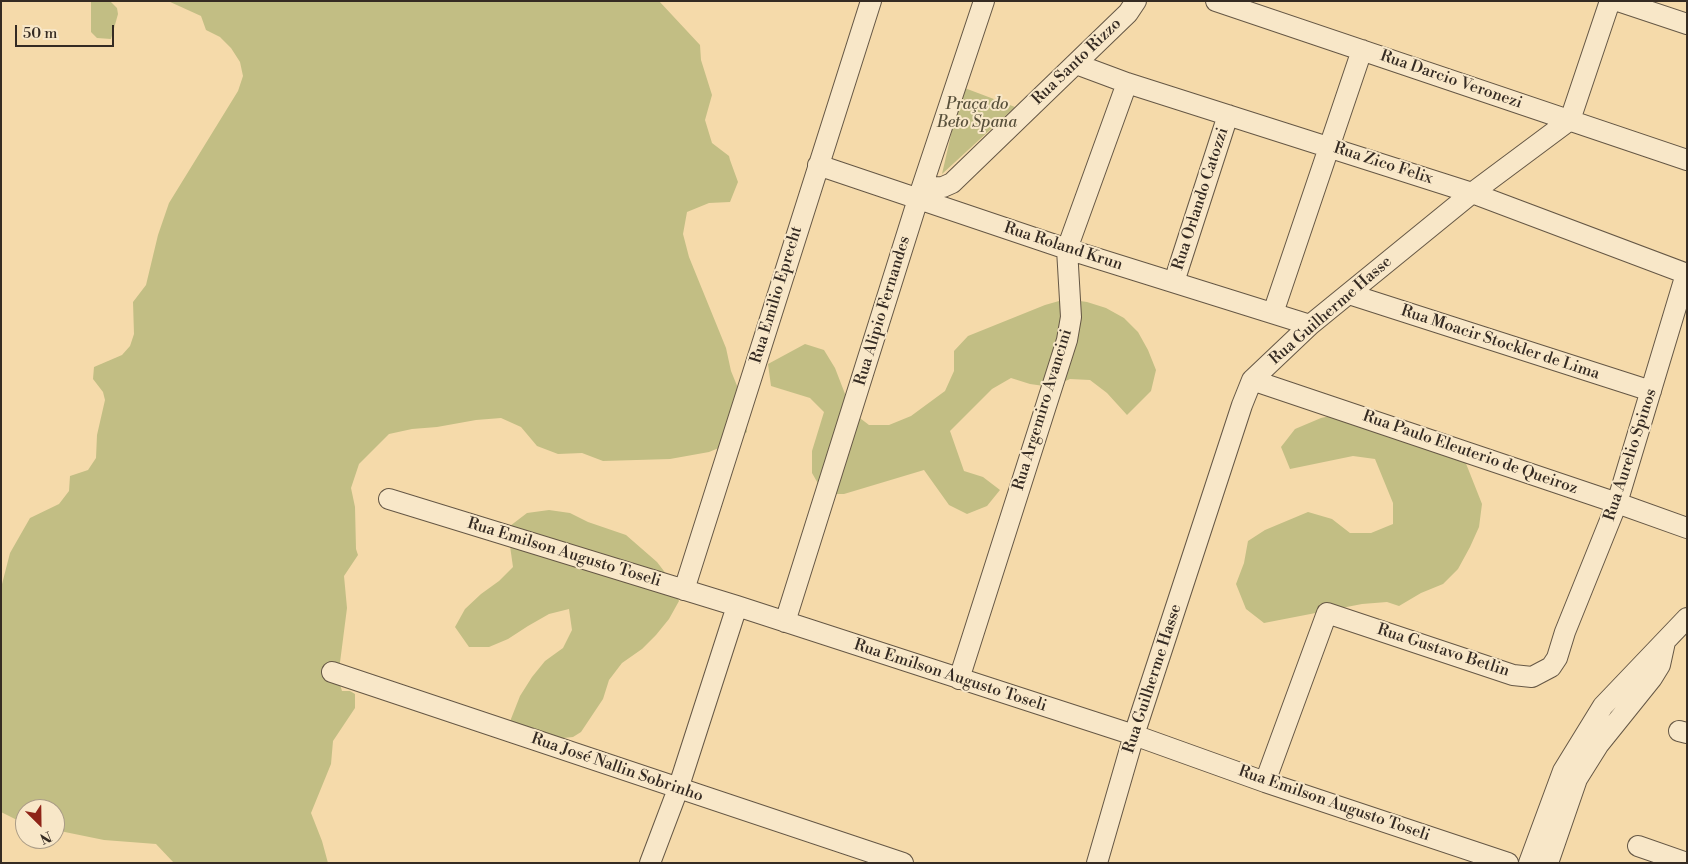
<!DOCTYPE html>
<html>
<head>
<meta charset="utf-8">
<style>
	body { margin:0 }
	#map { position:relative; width:1688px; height:864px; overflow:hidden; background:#f5daaa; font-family:"Libre Bodoni",serif }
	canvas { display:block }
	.frame { position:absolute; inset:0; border:2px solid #352b23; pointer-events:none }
	.north { position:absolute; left:15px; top:799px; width:50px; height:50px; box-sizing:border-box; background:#f8e7c8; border:1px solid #aa9c86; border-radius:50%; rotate:157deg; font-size:14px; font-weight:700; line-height:20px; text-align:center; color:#352b23 }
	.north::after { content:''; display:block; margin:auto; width:18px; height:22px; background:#8f2418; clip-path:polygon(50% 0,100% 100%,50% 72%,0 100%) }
	.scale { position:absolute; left:15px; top:25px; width:99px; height:22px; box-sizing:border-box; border:2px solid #352b23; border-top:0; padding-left:6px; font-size:15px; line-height:18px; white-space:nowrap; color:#352b23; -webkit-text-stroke:4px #f8e7c8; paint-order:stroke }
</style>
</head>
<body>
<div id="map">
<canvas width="1688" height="864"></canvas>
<div class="frame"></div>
<div class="north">N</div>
<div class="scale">50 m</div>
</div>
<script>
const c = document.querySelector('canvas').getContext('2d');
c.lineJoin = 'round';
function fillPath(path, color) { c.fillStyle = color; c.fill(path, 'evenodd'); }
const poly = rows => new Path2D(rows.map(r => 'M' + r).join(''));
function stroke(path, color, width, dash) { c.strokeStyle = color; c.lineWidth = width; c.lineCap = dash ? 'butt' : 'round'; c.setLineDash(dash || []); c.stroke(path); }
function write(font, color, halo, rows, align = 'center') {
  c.font = font + ' "Libre Bodoni",serif'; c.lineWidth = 4; c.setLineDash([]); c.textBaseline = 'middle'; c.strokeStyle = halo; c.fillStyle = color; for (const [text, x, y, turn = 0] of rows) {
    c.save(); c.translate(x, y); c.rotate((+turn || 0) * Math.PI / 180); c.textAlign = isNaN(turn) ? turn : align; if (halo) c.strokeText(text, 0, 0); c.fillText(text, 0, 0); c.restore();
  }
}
const green = poly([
	[110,1,117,8,118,14,111,39,97,38,91,32,91,2],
	[168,1,659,1,700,45,701,60,712,95,705,120,712,143,729,156,730,160,738,182,730,202,709,203,687,212,683,234,689,257,726,348,731,371,740,393,747,432,731,443,709,452,670,459,603,461,582,453,558,454,537,446,521,427,501,418,476,420,437,427,412,429,389,434,359,464,351,488,355,507,356,549,358,555,344,576,347,608,338,678,342,691,350,691,355,694,355,708,333,741,331,764,311,813,322,841,328,863,174,863,156,844,104,840,55,830,55,809,25,809,25,824,1,812,1,588,10,553,30,518,59,504,69,491,70,476,88,470,96,458,97,435,105,400,103,392,93,379,94,367,122,355,130,346,134,334,133,302,146,285,158,235,169,203,238,91,243,76,240,62,231,48,220,37,206,30,201,16],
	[962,87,1015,107,942,174],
	[1066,299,1087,302,1106,308,1124,318,1138,332,1148,350,1156,370,1151,391,1127,415,1107,393,1090,380,1070,379,1051,387,1030,384,1011,378,992,389,950,431,964,471,983,477,1000,490,987,506,967,514,949,505,924,470,844,494,824,494,812,473,812,451,824,412,810,398,771,386,768,364,805,344,824,350,835,368,852,412,869,425,889,425,911,416,945,391,954,371,954,351,968,336,1045,305],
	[1340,414,1465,461,1482,504,1479,527,1470,547,1458,569,1443,584,1421,593,1399,606,1387,602,1362,604,1264,623,1246,609,1236,584,1244,563,1248,541,1265,530,1308,512,1332,519,1350,533,1371,533,1393,524,1393,503,1375,459,1353,456,1290,469,1281,447,1295,429,1321,418],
	[549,510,570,513,588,522,626,535,657,562,670,579,679,601,669,619,656,635,642,649,622,663,609,680,603,699,581,732,573,737,544,740,509,724,520,696,532,677,545,661,563,648,572,630,569,609,549,614,528,626,508,639,489,647,469,647,455,627,465,609,481,594,499,581,513,567,510,546,510,526,527,513]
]);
const minor = poly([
	[1216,1,1687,160],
	[1618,1,1687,24],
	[1076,64,1127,83,1472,193,1687,274],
	[818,165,1067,249,1310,325],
	[922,188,943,187,952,183,1128,13,1136,1],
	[1174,282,1228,115],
	[1349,294,1651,391],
	[1273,313,1362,50],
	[1252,380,1617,503,1687,528],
	[389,499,737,606,1134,735,1265,782,1508,863],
	[684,590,871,1],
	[785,622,918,199,984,1],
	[332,672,903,863],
	[959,679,1067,340,1071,317,1067,249,1127,83],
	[1679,731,1687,733],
	[1265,782,1327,613,1513,675,1532,677,1551,667,1557,658,1565,632,1617,503,1686,274],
	[1638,846,1687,863],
	[650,863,678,789,737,606],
	[1097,863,1134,735,1242,405,1252,380,1310,325,1472,193,1570,120,1610,1],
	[1529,863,1563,771,1603,706,1687,618],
	[1548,863,1577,779,1599,744,1652,678,1660,665,1665,642]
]);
const streetNames = [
	["Rua Santo Rizzo",1077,62,-44],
	["Rua Darcio Veronezi",1451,80,19],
	["Rua Zico Felix",1383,164,18],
	["Rua Orlando Catozzi",1201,199,-72],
	["Rua Roland Krun",1063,247,18],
	["Rua Emilio Eprecht",777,295,-73],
	["Rua Alipio Fernandes",883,311,-73],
	["Rua Guilherme Hasse",1331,311,-41],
	["Rua Moacir Stockler de Lima",1500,343,18],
	["Rua Argemiro Avancini",1043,410,-73],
	["Rua Paulo Eleuterio de Queiroz",1470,453,19],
	["Rua Aurelio Spinos",1631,455,-72],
	["Rua Emilson Augusto Toseli",564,553,17],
	["Rua Gustavo Betlin",1443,651,18],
	["Rua Emilson Augusto Toseli",950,676,18],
	["Rua Guilherme Hasse",1153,679,-72],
	["Rua José Nallin Sobrinho",617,768,19],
	["Rua Emilson Augusto Toseli",1334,804,19]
];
const parkNames = [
	["Praça do",977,105],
	["Beto Spana",977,123]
];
fillPath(green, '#c2be84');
stroke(minor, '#655745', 22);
stroke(minor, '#f8e7c8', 20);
write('16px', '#352b23', '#f8e7c8', streetNames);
write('italic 16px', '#58503b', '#f8e7c8', parkNames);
</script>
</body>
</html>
